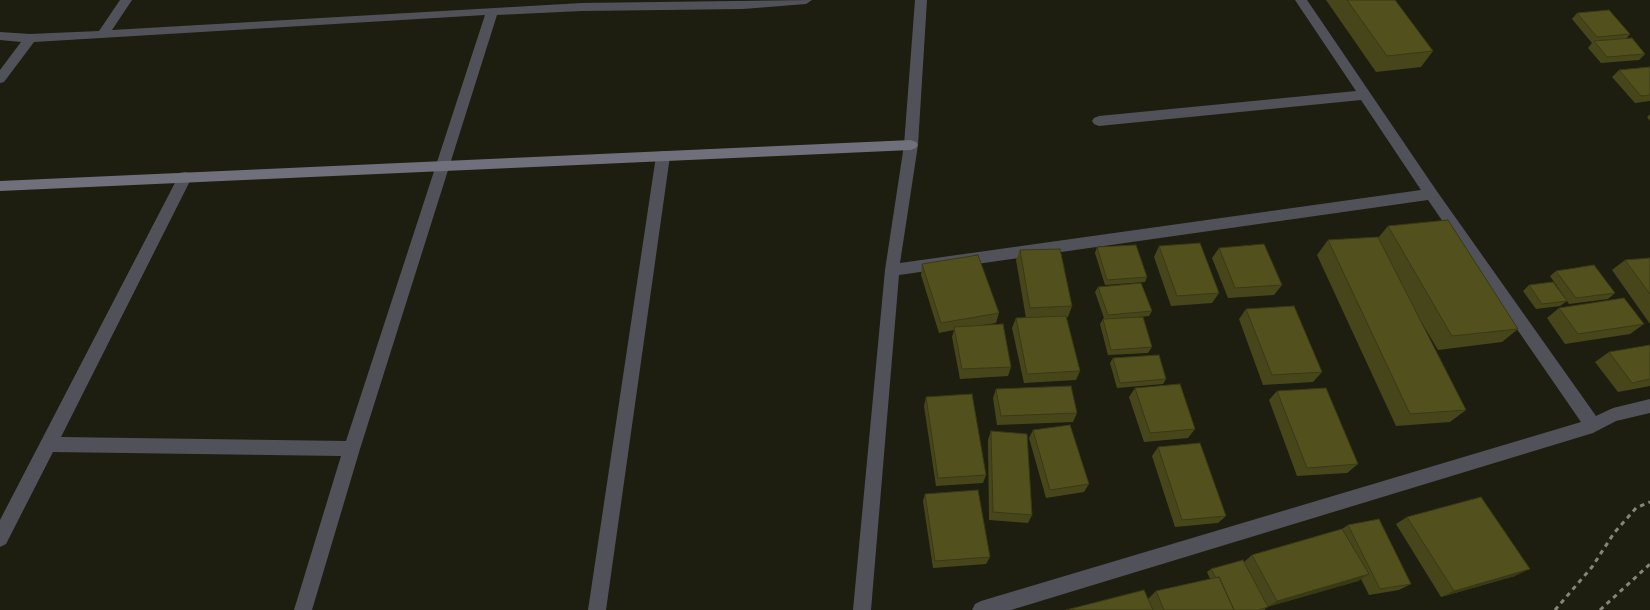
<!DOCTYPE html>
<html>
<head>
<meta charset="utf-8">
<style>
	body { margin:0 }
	canvas { display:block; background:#1d1d10 }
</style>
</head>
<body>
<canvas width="1650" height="610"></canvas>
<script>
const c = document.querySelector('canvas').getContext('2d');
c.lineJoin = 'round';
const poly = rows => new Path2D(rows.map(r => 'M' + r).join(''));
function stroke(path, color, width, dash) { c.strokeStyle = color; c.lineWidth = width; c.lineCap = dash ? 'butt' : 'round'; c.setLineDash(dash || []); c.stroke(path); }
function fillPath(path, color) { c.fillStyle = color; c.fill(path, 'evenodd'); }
const path = poly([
	[1555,610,1592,567,1614,533,1636,508,1650,502],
	[1600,610,1650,564]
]);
const street = poly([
	[120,0,132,0,112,30,582,3,812,0,806,4,743,9,582,11,497,15,360,449,312,610,294,610,341,456,53,452,6,544,0,547,0,520,178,177,180,173,185,172,190,173,192,177,61,437,346,441,485,15,34,42,4,82,0,83,0,70,21,42,0,40,0,32,30,34,99,31,120,0],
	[915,0,927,0,918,145,900,263,1421,190,1361,100,1099,126,1094,124,1092,121,1094,118,1099,116,1356,91,1295,0,1307,0,1436,190,1596,416,1613,408,1650,399,1650,413,1616,421,1593,433,1011,610,972,610,975,604,981,601,1581,422,1428,200,899,275,871,610,853,610,885,270,904,145,915,0],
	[663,151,668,152,670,156,606,610,588,610,656,156,658,152,663,151]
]);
const secondary = poly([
	[911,140,916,142,918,145,916,148,911,150,0,191,0,181,911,140]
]);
const wall = poly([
	[1326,0,1395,0,1433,51,1421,67,1376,72],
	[1577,13,1630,34,1626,39,1645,54,1639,60,1601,63,1588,48,1592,43,1572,19],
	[1650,67,1650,101,1635,103,1612,77,1619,70],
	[1650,114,1650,121,1647,117],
	[1388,226,1518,329,1502,342,1438,350,1416,313,1466,410,1450,422,1396,426,1317,255,1328,240,1378,238],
	[1159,246,1219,293,1212,303,1171,306,1154,257],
	[1097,247,1147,277,1145,282,1105,285,1095,253],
	[1219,248,1282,285,1274,295,1228,298,1212,258],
	[1020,250,1072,306,1068,317,1066,317,1080,371,1076,380,1024,383,1012,328,1016,318,1026,318,1016,260],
	[1650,258,1650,324,1612,270,1625,260],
	[922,264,999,313,996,323,983,325,1011,367,1008,376,960,379,952,337,954,330,939,333,921,275],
	[1556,271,1615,293,1608,299,1569,304,1550,276],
	[1529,285,1567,301,1560,306,1536,309,1523,291],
	[1098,287,1152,311,1149,316,1139,317,1152,347,1148,353,1108,355,1100,324,1103,319,1104,318,1095,292],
	[1559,308,1644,324,1630,334,1565,344,1547,318],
	[1246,309,1322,372,1313,382,1263,385,1239,319],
	[1650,345,1650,386,1618,392,1595,362,1609,352],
	[1113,358,1166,379,1163,384,1117,388,1110,363],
	[1135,388,1195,429,1188,438,1144,442,1129,397],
	[996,389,1077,413,1073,422,997,425,993,398],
	[1277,391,1358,464,1347,473,1297,476,1269,400],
	[926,397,986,475,983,483,936,486,924,406],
	[1033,430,1089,484,1084,492,1046,498,1029,438],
	[991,431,1032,515,1028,523,989,520,988,440],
	[1158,447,1226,516,1218,523,1175,527,1152,456],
	[925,494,990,557,986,564,933,568,923,501],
	[1407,517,1515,576,1441,597,1396,524],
	[1348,525,1411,584,1399,590,1369,595,1361,579,1358,581,1267,607,1264,610,1066,610,1148,599,1156,591,1210,579,1207,572,1211,569,1244,562,1252,555,1342,529]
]);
const shadedWall = poly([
	[1530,569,1515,576,1441,597,1454,591],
	[1369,574,1358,581,1267,607,1277,601]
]);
const building = poly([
	[1347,0,1395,0,1433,51,1387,56,1347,0],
	[1609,10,1630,34,1597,37,1577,13,1609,10],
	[1632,38,1645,54,1607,57,1594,41,1632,38],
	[1650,67,1650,95,1641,96,1619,70,1650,67],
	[1448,220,1518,329,1452,336,1388,226,1448,220],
	[1378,237,1466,410,1410,414,1328,240,1378,237],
	[1200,243,1219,293,1177,296,1159,246,1200,243],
	[1264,244,1282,285,1235,288,1219,248,1264,244],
	[1136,245,1147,277,1107,280,1097,247,1136,245],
	[1060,249,1072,306,1030,308,1020,250,1060,249],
	[978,255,999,313,941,323,922,264,978,255],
	[1650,258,1650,294,1625,260,1650,258],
	[1594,265,1615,293,1576,298,1556,271,1594,265],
	[1553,282,1567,301,1542,304,1529,285,1553,282],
	[1141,283,1152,311,1108,315,1098,287,1141,283],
	[1624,298,1644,324,1578,334,1559,308,1624,298],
	[1294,306,1322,372,1272,375,1246,309,1294,306],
	[1066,316,1080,371,1027,374,1016,318,1066,316],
	[1143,317,1152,347,1111,350,1103,319,1143,317],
	[1003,324,1011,367,962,369,954,327,1003,324],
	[1650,345,1650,379,1632,383,1609,352,1650,345],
	[1159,355,1166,379,1120,383,1113,358,1159,355],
	[1180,384,1195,429,1150,433,1135,388,1180,384],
	[1071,386,1077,413,1001,416,996,389,1071,386],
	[1326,388,1358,464,1307,468,1277,391,1326,388],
	[972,394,986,475,938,478,926,397,972,394],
	[1070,425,1089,484,1050,490,1033,430,1070,425],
	[991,431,1027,434,1032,515,993,512,991,431],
	[1200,443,1226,516,1182,520,1158,447,1200,443],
	[978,490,990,557,935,561,925,494,978,490],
	[1481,497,1530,569,1454,591,1407,517,1481,497],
	[1379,519,1411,584,1380,589,1348,525,1379,519],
	[1342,529,1369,574,1277,601,1252,555,1342,529],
	[1243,560,1268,607,1258,610,1234,610,1219,577,1216,578,1211,569,1243,560],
	[1219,577,1234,610,1164,610,1156,591,1219,577],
	[1144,590,1153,610,1066,610,1144,590]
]);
stroke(path, '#85867a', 3, [4.5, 4.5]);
fillPath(street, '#515259');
fillPath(secondary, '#6f707b');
fillPath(wall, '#47461a');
fillPath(shadedWall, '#393915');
fillPath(building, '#52511e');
stroke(building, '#393915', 1);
</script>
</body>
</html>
